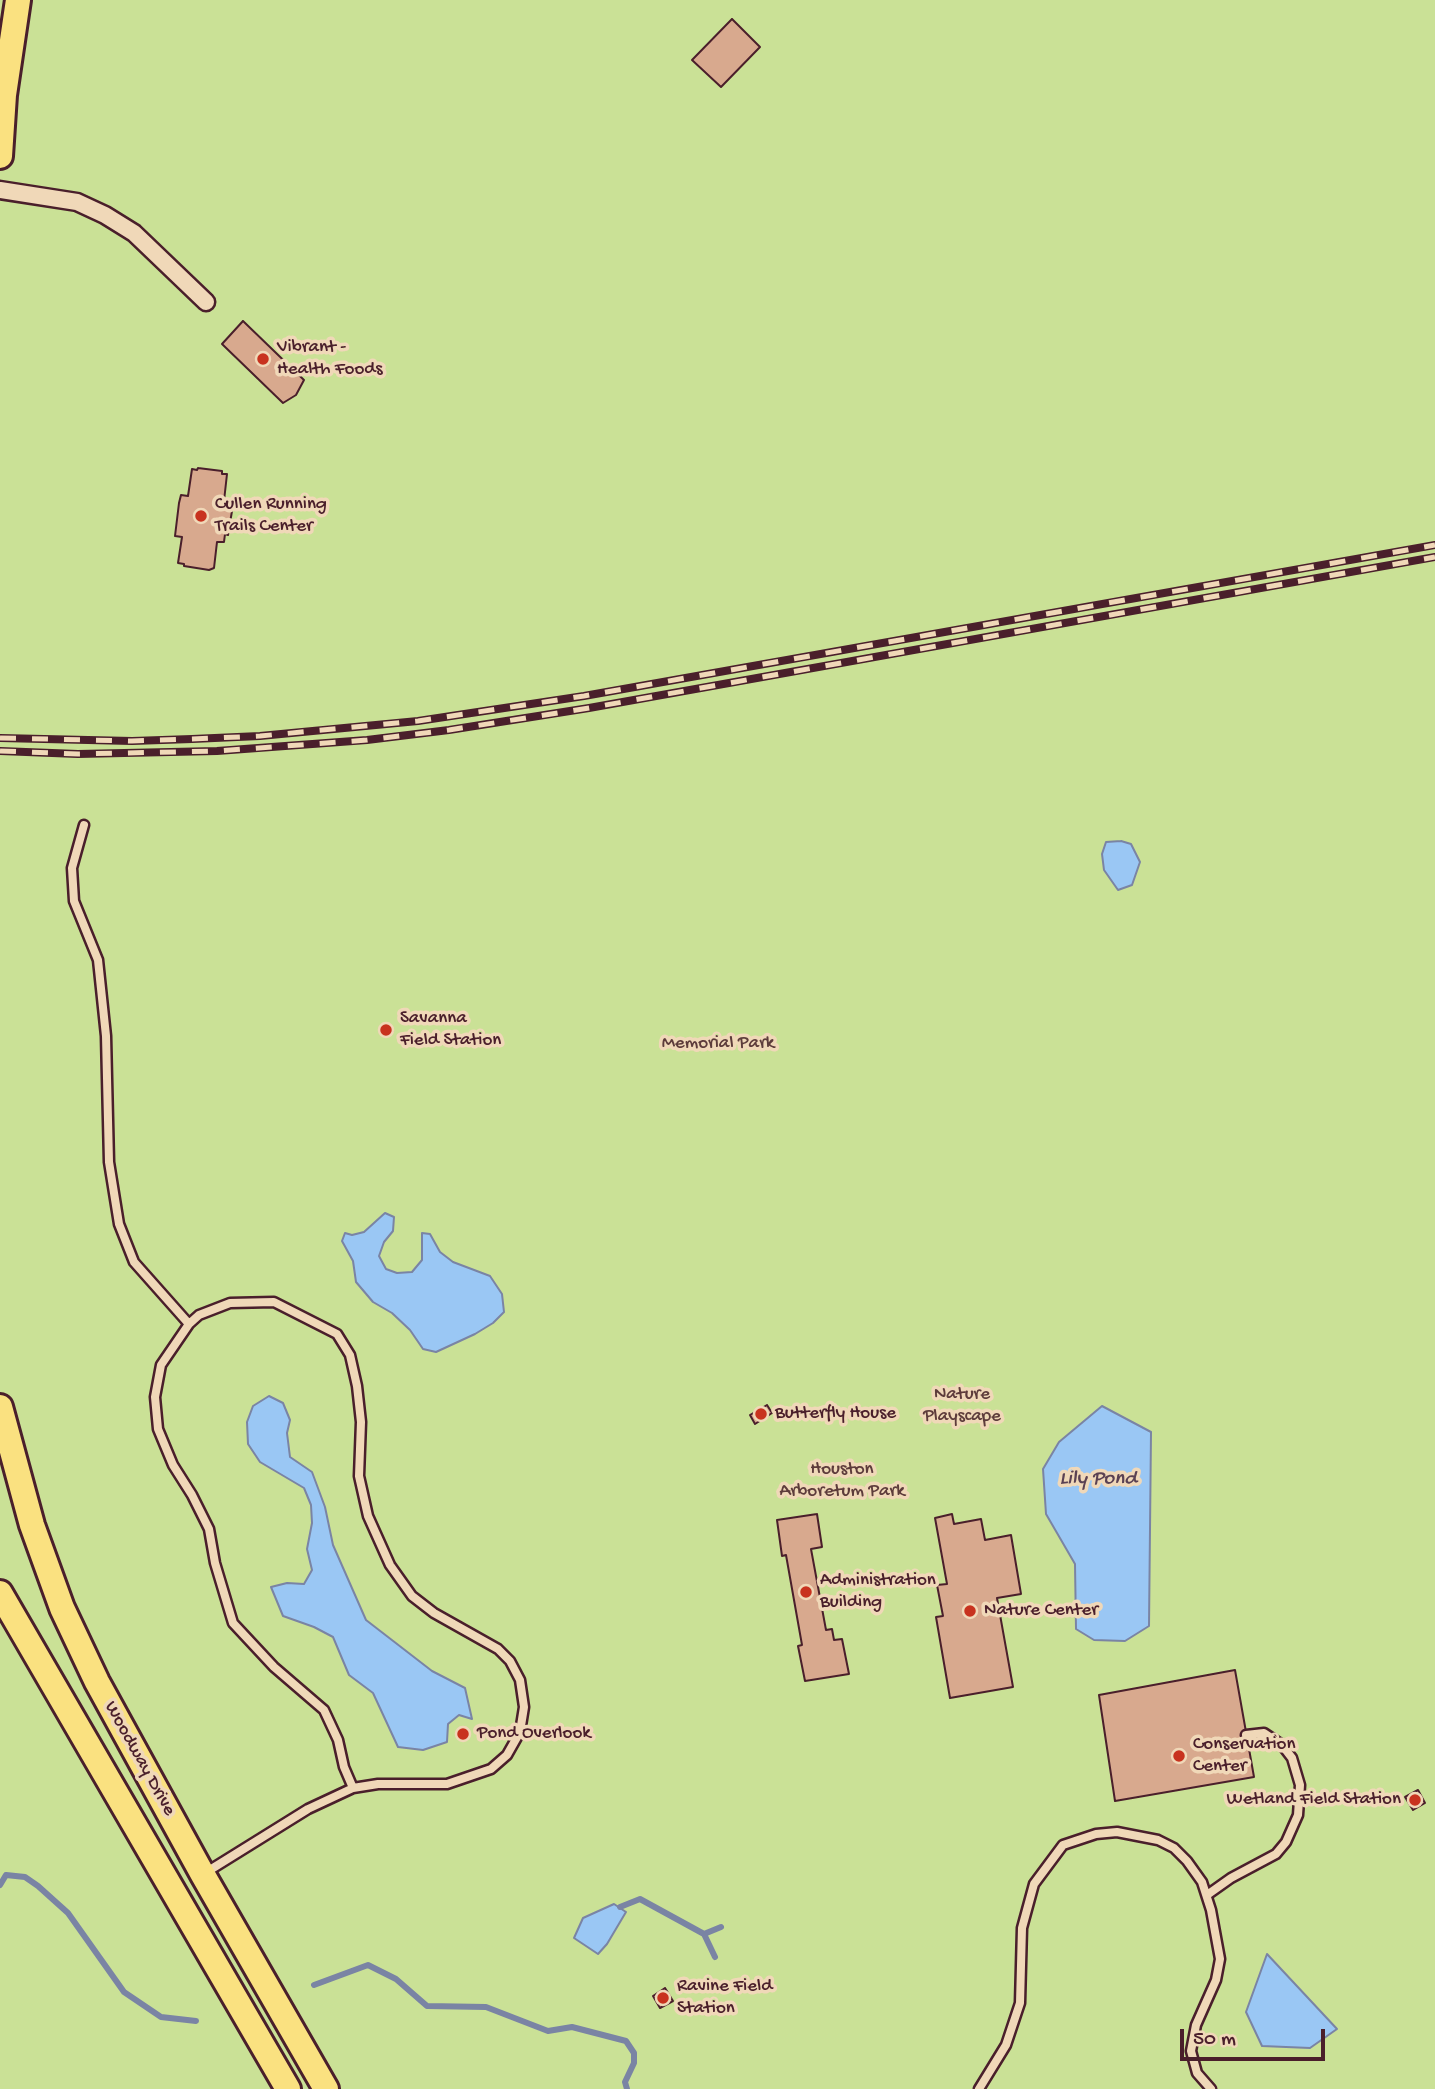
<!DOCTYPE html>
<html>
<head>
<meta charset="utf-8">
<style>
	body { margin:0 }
	#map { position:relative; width:1435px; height:2089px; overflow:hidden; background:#eed0af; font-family:"Gochi Hand",sans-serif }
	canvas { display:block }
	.scale { position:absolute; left:1180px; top:2029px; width:145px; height:32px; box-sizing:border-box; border:4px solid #4a1f2b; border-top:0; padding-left:9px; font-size:21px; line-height:24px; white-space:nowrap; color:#4a1f2b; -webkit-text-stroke:5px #f0d8b8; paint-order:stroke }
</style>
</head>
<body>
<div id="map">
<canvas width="1435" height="2089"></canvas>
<div class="scale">50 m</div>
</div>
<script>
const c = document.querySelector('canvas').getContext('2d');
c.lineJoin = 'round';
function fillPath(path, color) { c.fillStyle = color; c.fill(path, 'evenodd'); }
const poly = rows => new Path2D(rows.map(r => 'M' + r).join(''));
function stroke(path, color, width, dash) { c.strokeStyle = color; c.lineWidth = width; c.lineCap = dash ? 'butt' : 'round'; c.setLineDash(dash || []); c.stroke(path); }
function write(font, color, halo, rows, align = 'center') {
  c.font = font + ' "Gochi Hand",sans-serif'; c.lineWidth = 7; c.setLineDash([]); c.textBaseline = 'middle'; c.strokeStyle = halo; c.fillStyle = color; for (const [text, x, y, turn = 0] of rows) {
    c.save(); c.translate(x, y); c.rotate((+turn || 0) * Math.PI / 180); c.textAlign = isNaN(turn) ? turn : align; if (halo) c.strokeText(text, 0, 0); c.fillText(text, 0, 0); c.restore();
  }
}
const green = poly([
	[0,0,1435,0,1435,2089,0,2089]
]);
const water = poly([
	[1121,841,1131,844,1140,862,1132,885,1118,890,1104,870,1102,854,1106,842,1121,841],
	[385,1213,394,1217,393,1231,384,1242,379,1256,386,1269,397,1273,412,1272,422,1260,422,1233,430,1234,440,1252,453,1262,490,1276,502,1294,504,1312,493,1323,475,1334,436,1352,423,1349,410,1330,392,1313,373,1302,356,1282,353,1261,342,1241,345,1233,352,1235,364,1232,385,1213],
	[269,1396,283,1403,290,1420,287,1433,290,1457,312,1472,325,1507,333,1545,366,1620,432,1671,465,1688,472,1719,459,1715,448,1724,447,1742,423,1750,398,1747,373,1693,349,1675,333,1637,314,1627,283,1616,271,1587,287,1583,304,1584,312,1570,307,1549,312,1523,311,1505,304,1488,260,1462,248,1444,247,1422,253,1406,269,1396],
	[1102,1406,1151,1432,1149,1626,1125,1641,1094,1640,1076,1629,1075,1564,1046,1514,1043,1469,1059,1442,1102,1406],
	[614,1904,626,1912,607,1944,598,1954,574,1938,583,1918,614,1904],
	[1267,1954,1337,2029,1310,2048,1262,2046,1246,2012,1267,1954]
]);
const stream = poly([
	[0,1885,6,1875,25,1877,38,1886,68,1913,124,1992,161,2017,196,2021],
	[620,1907,640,1899,704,1934,721,1927,704,1934,715,1957],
	[314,1985,368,1965,396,1979,427,2006,486,2007,548,2031,572,2027,626,2041,634,2053,634,2063,625,2082,627,2089]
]);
const building = poly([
	[732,19,760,47,721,87,692,60,732,19],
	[243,321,304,380,296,395,283,403,222,344,243,321],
	[198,468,222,471,222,474,227,474,224,501,229,502,228,510,232,511,228,535,225,534,224,542,217,542,214,568,209,570,184,566,184,564,178,563,182,537,175,536,179,503,181,495,188,496,192,469,197,470,198,468],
	[389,1024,393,1031,384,1035,380,1028,389,1024],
	[767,1405,772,1413,755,1424,750,1415,767,1405],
	[817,1514,822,1547,811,1549,826,1630,832,1629,834,1640,842,1639,849,1674,805,1681,798,1646,802,1645,786,1555,782,1556,777,1520,817,1514],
	[952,1514,954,1524,981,1519,985,1540,1011,1535,1021,1594,997,1598,1013,1687,950,1698,936,1617,943,1616,937,1585,947,1584,935,1518,952,1514],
	[1235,1670,1254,1777,1115,1801,1099,1695,1235,1670],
	[1418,1790,1425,1803,1413,1810,1405,1797,1418,1790],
	[665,1988,673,2001,660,2008,653,1996,665,1988]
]);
const service = poly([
	[84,825,72,868,74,901,98,960,106,1036,109,1162,119,1224,134,1262,189,1324],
	[205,1873,308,1809,353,1788,378,1784,447,1784,491,1769,507,1755,520,1732,524,1707,520,1680,510,1661,498,1649,434,1613,412,1596,390,1565,368,1516,359,1476,361,1422,357,1386,350,1355,337,1334,274,1302,230,1303,199,1315,189,1324,161,1365,155,1397,158,1429,173,1465,192,1495,209,1529,215,1563,233,1623,274,1667,324,1710,338,1740,344,1767,353,1788],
	[1207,1895,1231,1878,1276,1854,1286,1842,1298,1815,1300,1785,1292,1758,1282,1745,1264,1733,1246,1735],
	[979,2089,1006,2045,1020,2003,1022,1928,1034,1884,1063,1845,1096,1834,1117,1832,1158,1840,1174,1848,1187,1861,1202,1882,1211,1910,1220,1959,1216,1980,1196,2025,1191,2051,1197,2073,1211,2089]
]);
const minor = poly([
	[0,190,77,202,105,215,134,233,206,302]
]);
const primary = poly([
	[0,156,4,95,18,0],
	[0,1407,32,1525,62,1608,97,1682,203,1875,326,2089],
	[0,1593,288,2089]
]);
const rail = poly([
	[0,738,132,741,192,739,260,736,418,721,584,696,1435,545],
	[0,751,78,754,217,751,367,740,449,730,589,708,1435,557]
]);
const markers = [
	[263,359,7,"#c8321e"],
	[201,516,7,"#c8321e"],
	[386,1030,7,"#c8321e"],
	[761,1414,7,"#c8321e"],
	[806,1592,7,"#c8321e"],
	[970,1611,7,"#c8321e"],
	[463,1734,7,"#c8321e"],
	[1179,1756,7,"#c8321e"],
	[1415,1800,7,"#c8321e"],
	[663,1998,7,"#c8321e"]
];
const poiNames = [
	["Vibrant -",277,348],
	["Health Foods",277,370],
	["Cullen Running",215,505],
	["Trails Center",215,527],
	["Savanna",400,1019],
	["Field Station",400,1041],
	["Butterfly House",775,1414],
	["Administration",820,1581],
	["Building",820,1603],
	["Nature Center",984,1611],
	["Pond Overlook",477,1734],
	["Conservation",1193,1745],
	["Center",1193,1767],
	["Wetland Field Station",1401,1800,"right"],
	["Ravine Field",677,1987],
	["Station",677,2009]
];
const parkNames = [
	["Memorial Park",718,1044],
	["Nature",962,1395],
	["Playscape",962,1417],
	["Houston",842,1470],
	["Arboretum Park",842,1492]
];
const streetNames = [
	["Woodway Drive",139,1759,61]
];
const waterNames = [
	["Lily Pond",1098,1480]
];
fillPath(green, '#cae196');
fillPath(water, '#9ac7f4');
stroke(water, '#7a84a4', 2);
stroke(stream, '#7a84a4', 6);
fillPath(building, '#d8a98e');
stroke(building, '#4a1f2b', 2);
stroke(service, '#4a1f2b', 13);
stroke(minor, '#4a1f2b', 21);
stroke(primary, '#4a1f2b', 30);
stroke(service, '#f0d8b8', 8);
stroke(minor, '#f0d8b8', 16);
stroke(primary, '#fae180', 24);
stroke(rail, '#4a1f2b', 8);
stroke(rail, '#f0d8b8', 5, [16]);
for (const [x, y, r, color] of markers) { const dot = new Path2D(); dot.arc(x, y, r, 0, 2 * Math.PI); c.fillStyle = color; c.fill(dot); stroke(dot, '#f0d8b8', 2.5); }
write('19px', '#4a1f2b', '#f0d8b8', poiNames, 'left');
write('19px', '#5d3c3b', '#f0d8b8', parkNames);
write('19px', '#4a1f2b', '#f0d8b8', streetNames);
write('italic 21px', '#5a4153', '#f0d8b8', waterNames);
</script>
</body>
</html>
